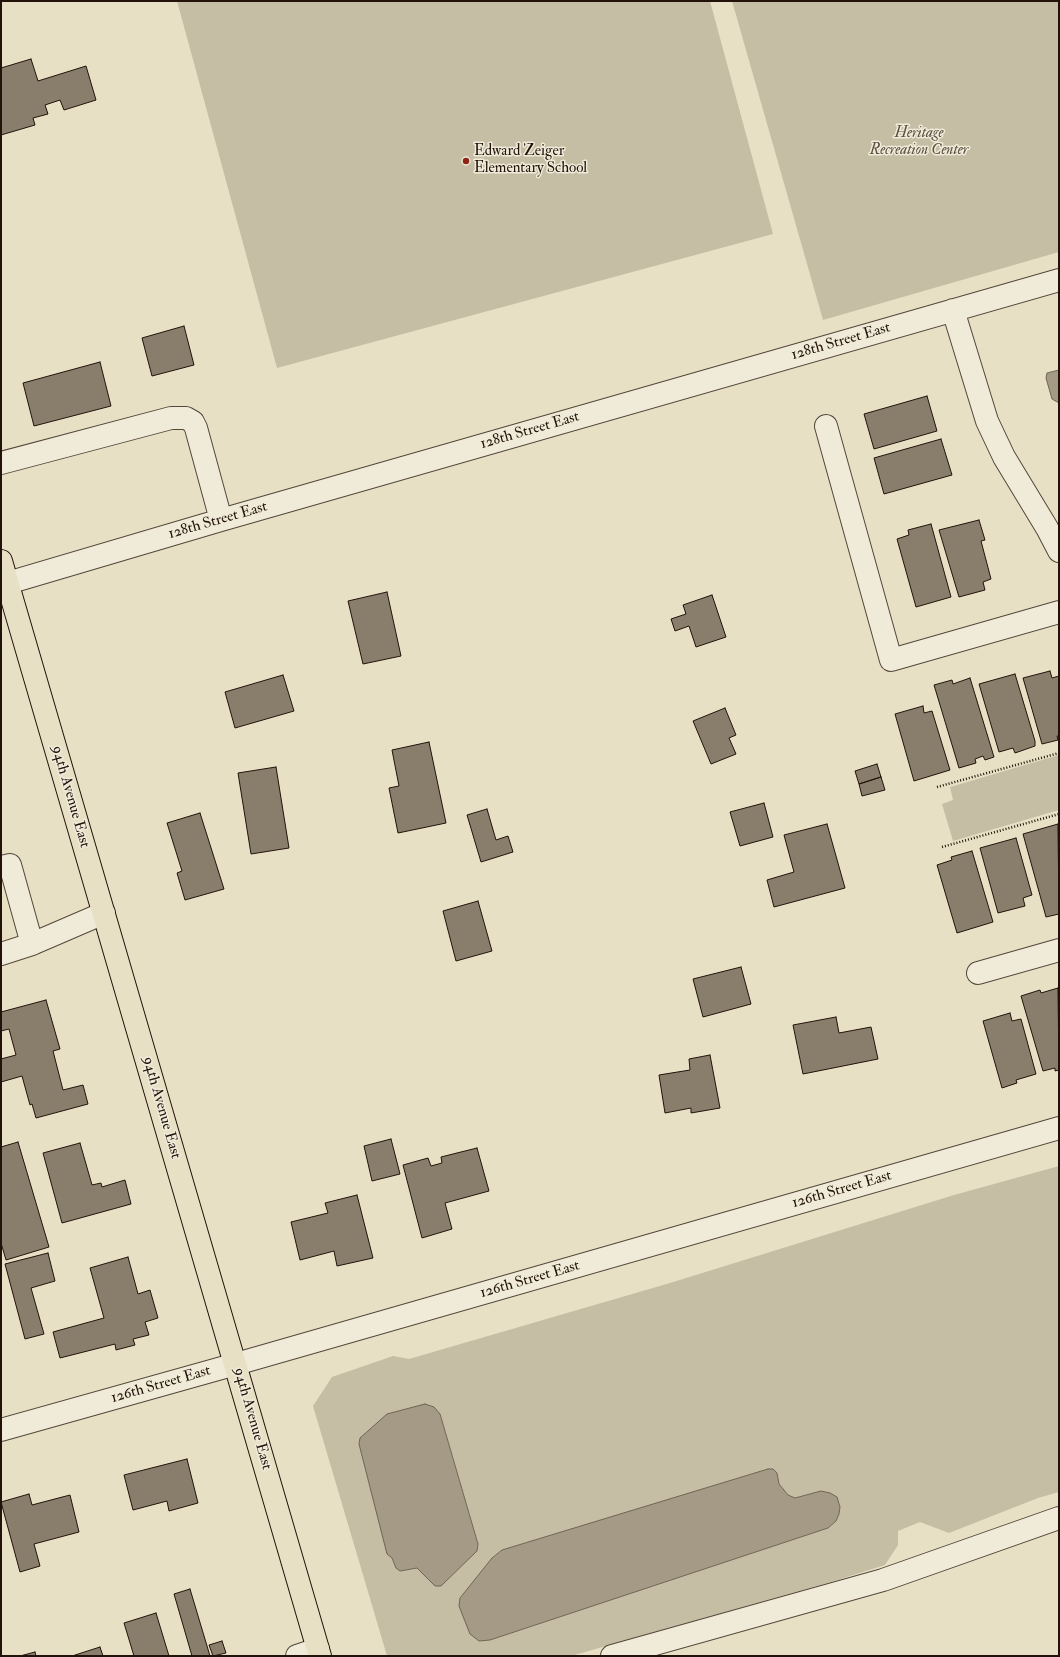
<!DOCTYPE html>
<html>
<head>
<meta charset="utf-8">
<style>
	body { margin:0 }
	#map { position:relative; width:1060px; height:1657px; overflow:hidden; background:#e8e0c5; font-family:"IM FELL Double Pica",serif }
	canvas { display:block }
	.frame { position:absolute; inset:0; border:2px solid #22120a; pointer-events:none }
</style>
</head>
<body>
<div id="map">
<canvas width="1060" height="1657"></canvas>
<div class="frame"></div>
</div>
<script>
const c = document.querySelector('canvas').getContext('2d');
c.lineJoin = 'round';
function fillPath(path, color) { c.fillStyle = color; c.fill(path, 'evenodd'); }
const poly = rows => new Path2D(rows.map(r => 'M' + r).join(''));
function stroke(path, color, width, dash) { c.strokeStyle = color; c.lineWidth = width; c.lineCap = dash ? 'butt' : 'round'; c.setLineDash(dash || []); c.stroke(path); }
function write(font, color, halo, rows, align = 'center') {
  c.font = font + ' "IM FELL Double Pica",serif'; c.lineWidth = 3; c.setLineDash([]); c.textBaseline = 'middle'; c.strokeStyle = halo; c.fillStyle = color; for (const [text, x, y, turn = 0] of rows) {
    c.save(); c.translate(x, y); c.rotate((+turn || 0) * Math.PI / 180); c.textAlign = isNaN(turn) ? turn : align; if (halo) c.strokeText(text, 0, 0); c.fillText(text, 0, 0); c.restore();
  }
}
const green = poly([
	[177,1,710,1,773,234,277,368],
	[732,1,1059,1,1059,252,823,320],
	[1059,755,1059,810,953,841,942,804,953,800,950,787],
	[1059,1166,1059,1492,1038,1498,949,1533,920,1522,898,1531,898,1545,885,1565,831,1582,571,1656,387,1656,313,1406,332,1377,393,1356,409,1359,670,1283,954,1195],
	[440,1414,478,1543,477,1551,435,1586,417,1568,400,1571,396,1568,392,1558],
	[777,1473,779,1484,788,1495,795,1498,821,1491,837,1497,840,1507,839,1514,836,1521,828,1528,490,1640,479,1641,460,1598,492,1558,502,1550]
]);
const water = poly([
	[1059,370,1059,403,1052,399,1046,378,1047,373,1059,370],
	[425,1404,434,1407,440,1414,478,1544,477,1551,441,1586,435,1586,417,1568,400,1571,396,1568,392,1558,387,1554,359,1444,360,1438,387,1414,425,1404],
	[768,1469,773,1469,777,1473,779,1484,788,1495,795,1498,821,1491,830,1493,837,1497,840,1507,839,1514,836,1521,828,1528,490,1640,479,1641,470,1634,459,1606,460,1598,492,1558,502,1550,768,1469]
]);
const building = poly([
	[31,59,38,81,86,66,96,100,64,110,60,100,45,105,48,114,33,118,35,125,1,135,1,68,31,59],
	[184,326,194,365,152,376,142,338,184,326],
	[100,362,111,406,34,426,23,383,100,362],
	[927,396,937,431,874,449,864,414,927,396],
	[941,439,952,475,884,494,874,458,941,439],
	[979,520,985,540,981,541,991,579,983,582,985,590,959,597,939,530,979,520],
	[931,524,951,597,916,607,897,539,909,535,908,530,931,524],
	[387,592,401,656,363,664,348,601,387,592],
	[712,595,726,637,696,647,689,626,675,631,671,619,686,614,683,605,712,595],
	[1050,671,1052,678,1059,676,1059,736,1057,736,1058,740,1042,744,1023,678,1050,671],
	[1015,674,1035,741,1035,746,1015,753,1013,748,999,752,979,684,1015,674],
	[283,675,294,711,235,728,225,692,283,675],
	[970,678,994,757,985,760,983,756,975,759,976,763,959,768,934,685,952,680,953,684,970,678],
	[923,706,924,713,932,711,950,770,914,781,895,714,923,706],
	[725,708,736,735,729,738,736,754,711,764,693,721,725,708],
	[429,742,446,823,398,833,389,788,399,786,392,750,429,742],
	[877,764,881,777,859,784,855,771,877,764],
	[276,767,289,848,251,854,238,773,276,767],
	[881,777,885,790,862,796,859,784,881,777],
	[764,803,773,837,740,846,730,812,764,803],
	[487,809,496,840,508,836,513,852,481,862,467,815,487,809],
	[200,813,224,889,185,900,177,873,182,871,167,823,200,813],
	[827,824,845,888,774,907,767,880,794,872,784,835,827,824],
	[1058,824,1059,914,1046,917,1023,834,1058,824],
	[1016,838,1032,895,1023,898,1025,906,998,913,980,848,1016,838],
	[972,851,993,922,957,933,937,865,952,860,951,857,972,851],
	[478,901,492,951,456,961,443,911,478,901],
	[741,967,751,1004,703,1017,693,979,741,967],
	[1058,988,1059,1070,1055,1071,1055,1068,1043,1071,1021,996,1040,990,1041,993,1058,988],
	[46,1000,60,1049,53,1051,63,1090,83,1085,88,1104,36,1118,32,1104,30,1105,22,1076,1,1082,1,1059,16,1055,9,1029,1,1031,1,1012,46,1000],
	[1010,1013,1012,1021,1021,1019,1036,1074,1016,1080,1017,1083,1002,1088,983,1021,1010,1013],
	[836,1017,839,1033,871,1027,878,1059,803,1074,793,1025,836,1017],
	[710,1055,720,1108,691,1113,691,1108,665,1113,659,1075,690,1070,689,1059,710,1055],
	[391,1139,400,1174,372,1181,364,1146,391,1139],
	[18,1142,49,1247,6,1260,1,1243,1,1147,18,1142],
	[80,1143,92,1185,101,1183,102,1187,125,1180,131,1204,62,1223,43,1153,80,1143],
	[477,1148,489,1191,445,1203,452,1229,422,1238,403,1165,428,1158,431,1166,442,1163,441,1157,477,1148],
	[357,1195,373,1258,337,1266,334,1251,300,1260,291,1222,328,1213,325,1203,357,1195],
	[48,1253,55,1281,31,1288,44,1334,25,1339,5,1264,48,1253],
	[128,1257,138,1294,150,1290,158,1318,145,1322,149,1335,133,1339,135,1345,116,1350,115,1344,60,1358,53,1332,104,1318,90,1268,128,1257],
	[187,1459,198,1503,169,1511,167,1501,133,1510,124,1475,187,1459],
	[29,1494,32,1505,70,1495,79,1532,34,1544,40,1566,20,1572,1,1502,29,1494],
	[190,1589,210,1656,192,1656,174,1594,190,1589],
	[156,1613,169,1656,134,1656,124,1623,156,1613],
	[222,1641,226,1653,213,1656,209,1645,222,1641],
	[100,1647,103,1656,72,1656,100,1647],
	[35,1652,36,1656,20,1656,35,1652]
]);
const path = poly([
	[937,787,1059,753],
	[942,847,1059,814]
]);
const minor = poly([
	[953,310,987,421,1004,457,1047,528,1059,551],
	[826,426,891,660,1059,612],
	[1,463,171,418,186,418,193,422,196,428,221,520],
	[1,585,221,520,1059,280],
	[1,867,10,865,32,944],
	[1,954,32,944,104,913],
	[978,973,1059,950],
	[1,1430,236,1364,1059,1128],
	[297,1656,318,1649],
	[612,1656,883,1580,1059,1518]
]);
const major = poly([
	[1,561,320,1656]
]);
const markers = [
	[466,161,4,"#8f2418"]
];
const parkNames = [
	["Heritage",919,134],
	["Recreation Center",919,151]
];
const poiNames = [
	["Edward Zeiger",474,152],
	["Elementary School",474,169]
];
const streetNames = [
	["128th Street East",841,342,-16],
	["128th Street East",530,431,-16],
	["128th Street East",218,521,-16],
	["94th Avenue East",70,797,74],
	["94th Avenue East",161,1108,74],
	["126th Street East",842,1190,-16],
	["126th Street East",530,1280,-16],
	["126th Street East",161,1385,-16],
	["94th Avenue East",252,1419,74]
];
fillPath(green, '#c6bda5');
fillPath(water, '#a59a85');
stroke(water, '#716454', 1);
fillPath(building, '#897d6b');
stroke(building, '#22120a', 1);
stroke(minor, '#544639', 24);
stroke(major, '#22120a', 24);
stroke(path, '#22120a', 2.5, [1, 2]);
stroke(minor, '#f0ebd9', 22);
stroke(major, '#e8e0c5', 22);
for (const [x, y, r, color] of markers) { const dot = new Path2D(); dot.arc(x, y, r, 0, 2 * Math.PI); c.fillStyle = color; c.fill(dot); stroke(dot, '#f0ebd9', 1.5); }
write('italic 15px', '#5b4e40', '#f0ebd9', parkNames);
write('15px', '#22120a', '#f0ebd9', poiNames, 'left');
write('15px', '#22120a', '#f0ebd9', streetNames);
</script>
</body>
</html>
